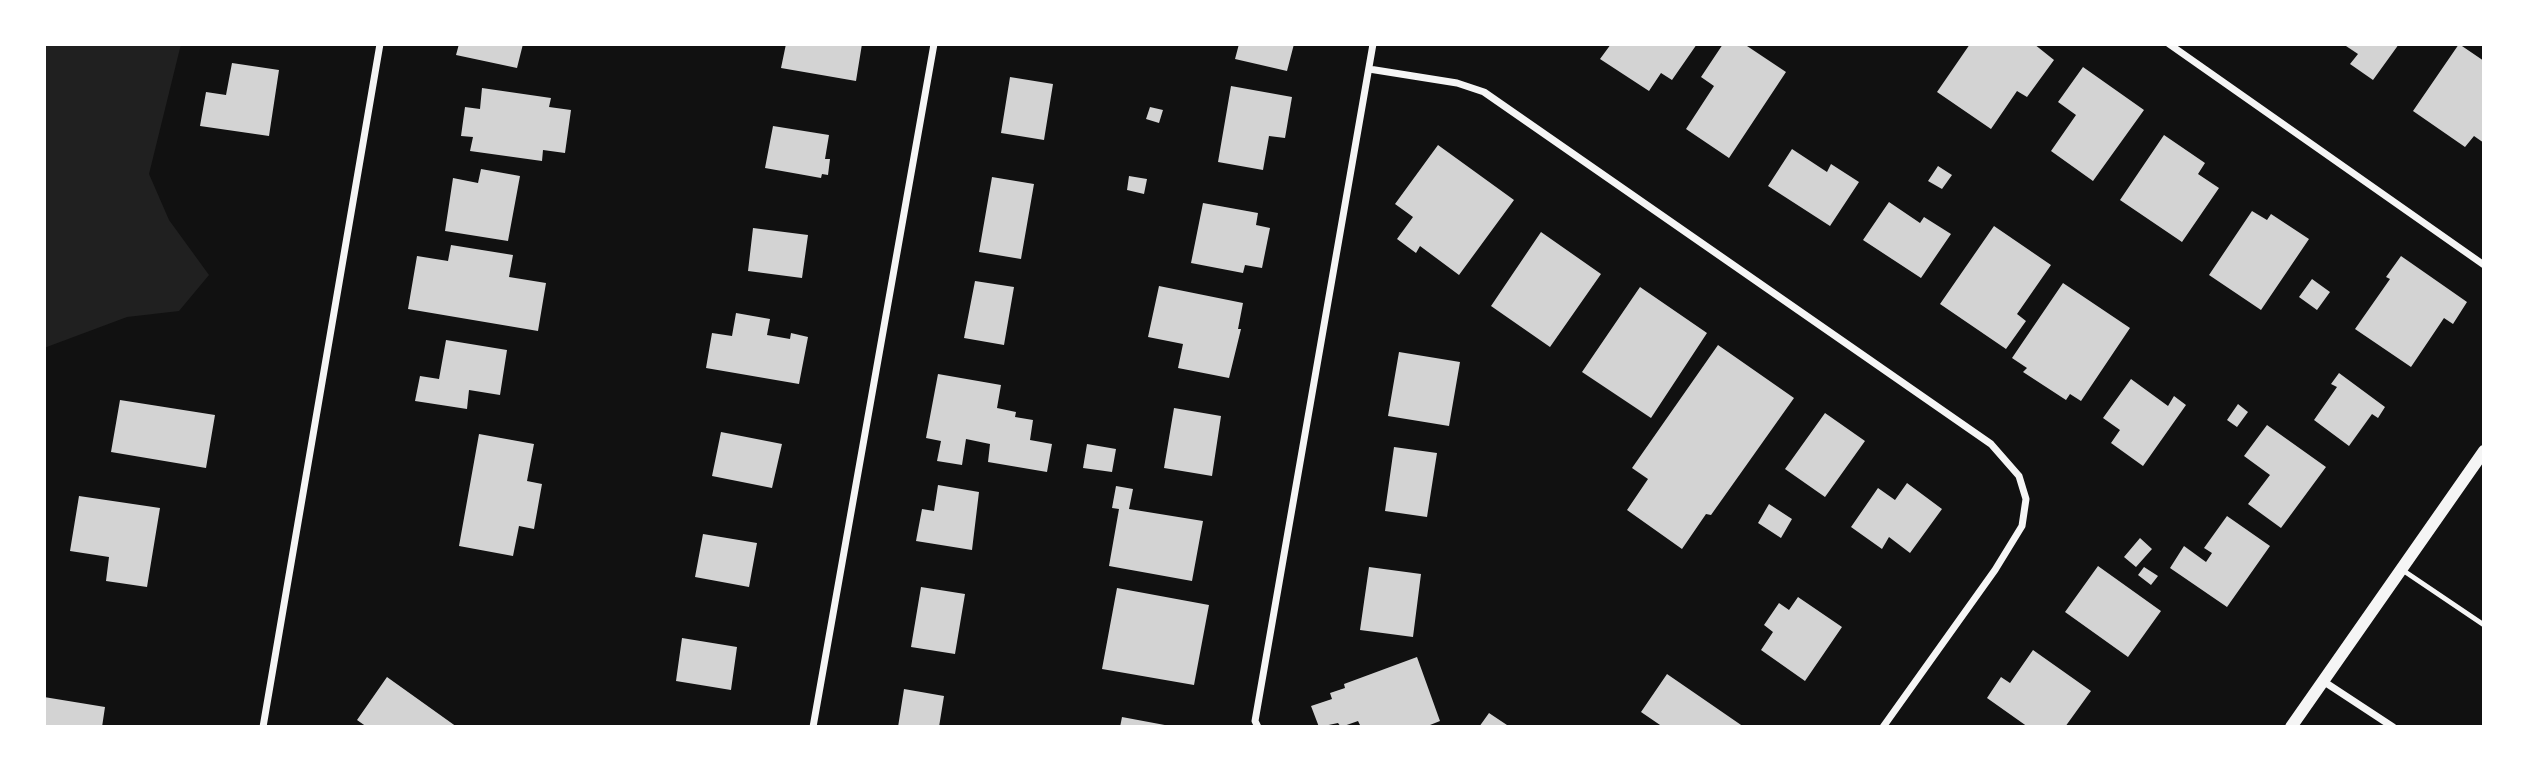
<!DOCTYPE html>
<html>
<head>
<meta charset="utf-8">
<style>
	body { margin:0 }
	#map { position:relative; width:2528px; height:771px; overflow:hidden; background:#111; font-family:"Exo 2",sans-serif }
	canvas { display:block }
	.frame { position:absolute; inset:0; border:46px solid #fff; pointer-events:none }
</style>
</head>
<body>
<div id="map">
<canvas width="2528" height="771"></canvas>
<div class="frame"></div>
</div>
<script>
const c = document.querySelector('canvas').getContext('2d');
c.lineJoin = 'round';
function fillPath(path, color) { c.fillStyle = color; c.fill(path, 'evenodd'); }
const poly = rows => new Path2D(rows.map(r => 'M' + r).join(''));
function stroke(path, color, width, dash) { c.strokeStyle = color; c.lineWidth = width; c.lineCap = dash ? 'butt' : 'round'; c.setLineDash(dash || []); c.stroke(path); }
const green = poly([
	[44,44,181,44,149,174,169,220,209,275,179,311,127,317,44,348]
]);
const building = poly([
	[459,44,523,44,517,68,456,55],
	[786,44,862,44,856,81,781,68],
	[1239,44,1294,44,1287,71,1235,59],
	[1611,44,1697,44,1672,80,1661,73,1649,91,1600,59],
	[1723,44,1744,44,1786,72,1729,158,1686,129,1714,86,1701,77],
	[1970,44,2034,44,2054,60,2027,97,2017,91,1991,129,1937,92],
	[2343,44,2399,44,2373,80,2350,64,2358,54],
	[2459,44,2484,61,2484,143,2474,136,2465,147,2413,111],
	[232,63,279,70,269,136,200,126,206,92,226,95],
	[2083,67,2144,110,2093,181,2051,151,2076,115,2058,102],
	[1010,77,1053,84,1044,140,1001,133],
	[1231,86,1292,97,1285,138,1269,136,1263,170,1218,162],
	[482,88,551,98,549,107,571,110,565,153,543,150,542,161,470,151,473,137,461,136,465,107,480,109],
	[1150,107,1163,110,1159,123,1146,119],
	[773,126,829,135,825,159,830,159,828,175,822,174,821,178,765,168],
	[2164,135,2205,163,2198,174,2219,188,2182,242,2120,200],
	[1438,145,1514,200,1459,275,1420,246,1416,253,1397,239,1413,217,1395,204],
	[1792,149,1827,172,1831,164,1859,182,1830,226,1768,186],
	[1938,166,1952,175,1942,189,1928,181],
	[481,169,520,176,508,241,445,231,453,178,478,183],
	[1129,176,1147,179,1144,194,1127,190],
	[992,177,1034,184,1021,259,979,252],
	[1889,202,1920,223,1924,217,1951,234,1921,278,1863,240],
	[1203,203,1258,213,1256,225,1270,228,1262,268,1245,265,1243,273,1191,263],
	[2252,211,2267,220,2271,214,2309,239,2261,310,2209,275],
	[1994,226,2051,265,2017,314,2026,321,2006,349,1940,304],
	[753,228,808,235,802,278,748,271],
	[1541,232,1601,274,1550,347,1491,306],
	[451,245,513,255,509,277,546,283,538,331,408,309,417,256,448,261],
	[2401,256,2467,302,2453,324,2444,318,2411,367,2355,329,2390,279,2386,277],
	[2312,279,2330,292,2317,310,2299,297],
	[975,281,1014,287,1004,345,964,338],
	[2063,283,2130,328,2081,401,2070,394,2066,400,2023,372,2027,368,2012,358],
	[1159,286,1243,303,1238,329,1241,329,1229,378,1178,368,1183,344,1148,337],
	[1640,287,1707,333,1651,418,1582,372],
	[736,313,770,319,767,335,790,339,791,333,808,337,799,384,706,368,712,333,732,336],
	[446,340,507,350,500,395,469,390,467,409,415,401,420,376,439,379],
	[1718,345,1794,398,1711,515,1706,514,1682,549,1627,510,1648,479,1632,468],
	[1399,352,1460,362,1449,426,1388,416],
	[2339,373,2385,407,2378,418,2372,414,2349,446,2314,420,2337,387,2331,384],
	[938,374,1001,385,997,408,1016,412,1015,417,1033,420,1030,440,1052,444,1047,472,988,462,990,444,966,439,962,465,937,461,941,441,926,438],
	[2131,379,2168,406,2174,396,2186,405,2143,466,2111,443,2120,430,2103,418],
	[120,400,215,415,206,468,111,452],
	[2238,404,2248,412,2237,427,2227,420],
	[1174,408,1221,416,1212,476,1164,468],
	[1825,413,1865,441,1825,497,1785,469],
	[2267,425,2326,467,2281,528,2248,504,2270,475,2244,456],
	[721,432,782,444,772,488,712,476],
	[479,434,534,444,527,481,542,484,534,529,519,526,513,556,459,546],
	[1087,444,1116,449,1112,472,1083,468],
	[1394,447,1437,453,1427,517,1385,511],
	[1907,483,1942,509,1910,553,1889,537,1882,549,1851,527,1878,488,1895,500],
	[938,485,979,492,972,550,916,541,922,509,934,511],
	[1116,486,1133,489,1129,509,1203,521,1192,581,1109,566,1119,509,1112,508],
	[79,496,160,508,147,587,106,581,109,557,70,551],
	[1769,504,1792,519,1781,538,1758,523],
	[2227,516,2270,546,2227,607,2170,568,2184,546,2206,562,2212,553,2204,548],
	[703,534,757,543,749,587,695,577],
	[2140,538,2152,549,2136,567,2124,557],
	[2098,566,2161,611,2128,657,2065,612],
	[1369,567,1421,574,1413,637,1360,630],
	[2144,567,2158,576,2151,585,2138,575],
	[921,587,965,594,955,654,911,647],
	[1117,588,1209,605,1194,685,1102,669],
	[1798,597,1842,627,1805,681,1761,650,1773,632,1764,625,1779,603,1789,610],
	[682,638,737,647,731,690,676,681],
	[2033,650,2091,691,2065,727,2028,727,1987,698,2001,677,2010,683],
	[1417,657,1440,721,1425,727,1361,727,1358,721,1341,727,1338,723,1319,727,1311,706,1332,699,1330,693,1345,688,1344,684],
	[1667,674,1744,727,1663,727,1641,712],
	[387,677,457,727,367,727,357,720],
	[904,689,944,696,939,727,898,727],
	[44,697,105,707,102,727,44,727],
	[1489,713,1510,727,1479,727],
	[1122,717,1170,726,1170,727,1120,727]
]);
const service = poly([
	[2401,569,2484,625]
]);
const minor = poly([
	[2169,44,2484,265],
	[1369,69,1457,83,1484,92,1991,444,2019,476,2026,499,2022,526,1995,570,1883,727],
	[2323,681,2393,727],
	[263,727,380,44],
	[813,727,934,44],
	[1258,727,1255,721,1373,44]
]);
const tertiary = poly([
	[2291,727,2484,451]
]);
fillPath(green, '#202020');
fillPath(building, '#d3d3d3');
stroke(service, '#f5f5f5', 5);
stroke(minor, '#f5f5f5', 7);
stroke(tertiary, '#f5f5f5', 12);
</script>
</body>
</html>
